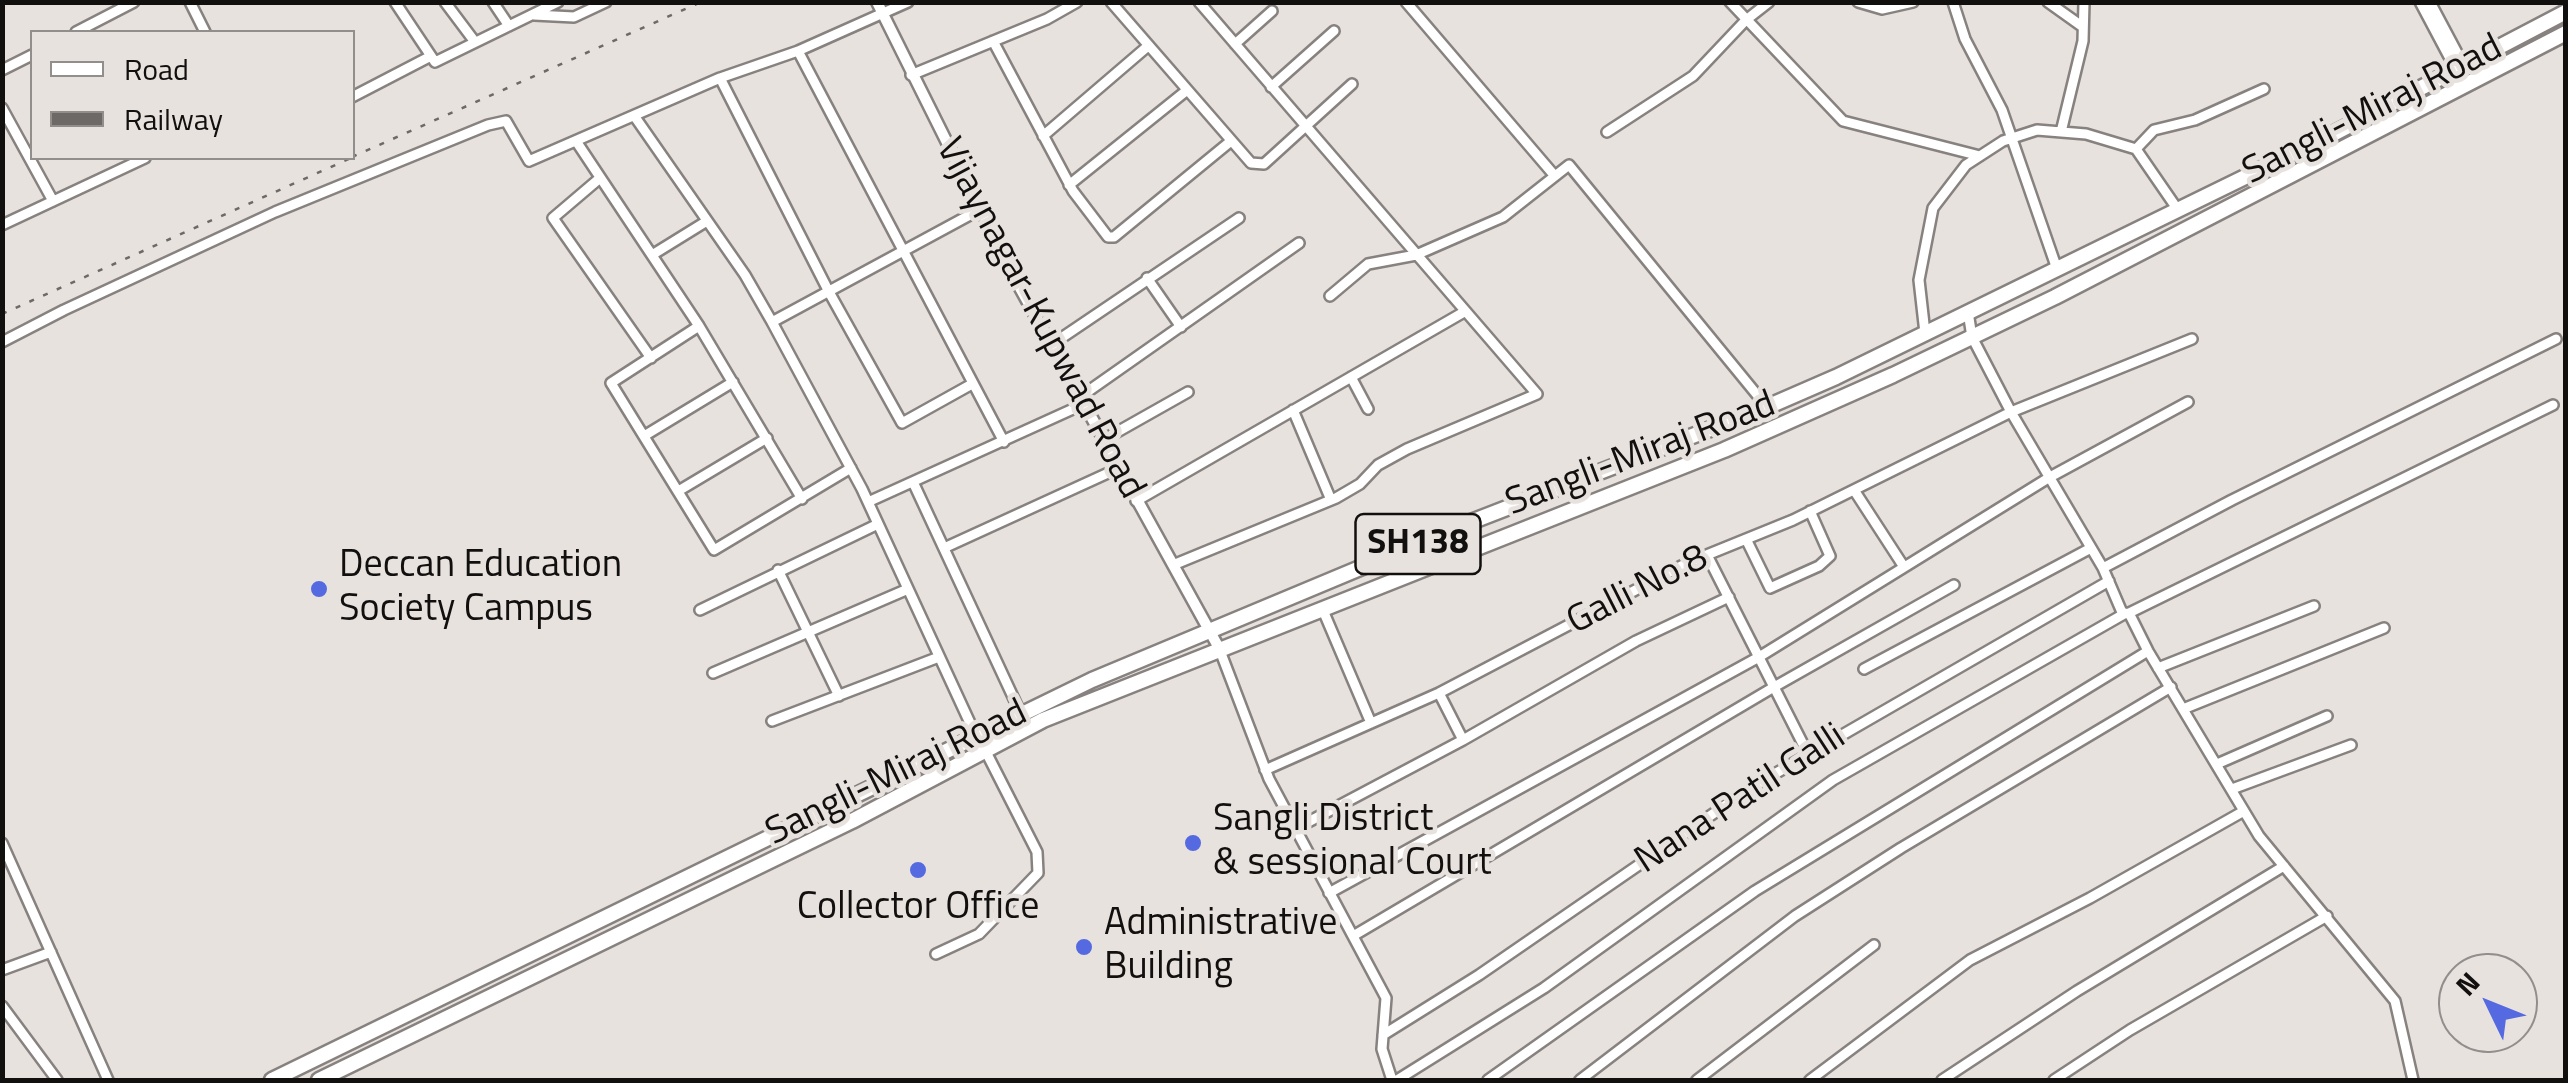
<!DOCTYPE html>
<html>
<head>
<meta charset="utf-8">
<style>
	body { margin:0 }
	#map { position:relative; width:2568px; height:1083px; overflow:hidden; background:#e8e2df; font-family:"Titillium Web",sans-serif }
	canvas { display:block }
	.frame { position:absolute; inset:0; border:5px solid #12100f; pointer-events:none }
	.legend { position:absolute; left:30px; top:30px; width:325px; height:130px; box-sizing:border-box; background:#e8e2df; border:2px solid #928e8c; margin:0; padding:12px 18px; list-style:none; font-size:30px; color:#12100f }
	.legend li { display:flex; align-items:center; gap:20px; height:50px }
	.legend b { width:50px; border:2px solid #928e8c }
	.north { position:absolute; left:2438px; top:953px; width:100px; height:100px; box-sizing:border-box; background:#e8e2df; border:2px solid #928e8c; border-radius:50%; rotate:313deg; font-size:28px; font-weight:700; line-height:40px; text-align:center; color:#12100f }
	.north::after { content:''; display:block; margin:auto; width:35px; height:45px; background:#556ae0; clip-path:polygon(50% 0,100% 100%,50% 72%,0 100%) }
</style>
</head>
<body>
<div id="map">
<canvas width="2568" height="1083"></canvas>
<div class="frame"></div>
<ul class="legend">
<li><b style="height:12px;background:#fff"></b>Road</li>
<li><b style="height:12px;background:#6c6967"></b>Railway</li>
</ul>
<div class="north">N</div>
</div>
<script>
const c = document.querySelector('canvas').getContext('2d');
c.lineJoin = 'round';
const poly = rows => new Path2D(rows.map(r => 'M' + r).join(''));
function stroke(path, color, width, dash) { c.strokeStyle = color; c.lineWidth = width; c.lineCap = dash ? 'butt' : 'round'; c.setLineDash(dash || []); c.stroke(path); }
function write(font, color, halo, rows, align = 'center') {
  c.font = font + ' "Titillium Web",sans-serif'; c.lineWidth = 9; c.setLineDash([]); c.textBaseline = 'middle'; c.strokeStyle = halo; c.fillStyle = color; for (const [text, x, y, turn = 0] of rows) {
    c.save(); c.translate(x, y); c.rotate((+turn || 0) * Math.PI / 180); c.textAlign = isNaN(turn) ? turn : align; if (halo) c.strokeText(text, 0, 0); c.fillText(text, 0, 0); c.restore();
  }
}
const minor = poly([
	[190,2,205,32],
	[395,2,435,62,558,2],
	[445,2,475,42],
	[493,2,509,26],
	[1111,2,1251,163,1264,164,1352,84],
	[1406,2,1554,175],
	[1730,2,1843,121,1980,156],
	[1858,2,1882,9,1913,2],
	[1953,2,1965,39,2002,110,2057,269],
	[2048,2,2083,27],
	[2420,2,2455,68],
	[2430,2,2463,64],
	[534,15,574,17,606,2],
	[76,32,134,2],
	[993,41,1073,191,1108,237,1114,237,1231,141],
	[1235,44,1272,11],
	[798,51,1004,442],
	[2,70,32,55],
	[911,75,1047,19,1077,2],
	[720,78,829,292,902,423,972,384],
	[1271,87,1334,31],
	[352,97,431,56],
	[2,108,53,201],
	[635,117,745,275,772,322,862,489,976,736],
	[1607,132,1693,76,1746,20,1769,2],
	[2061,132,2083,41,2084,2],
	[1043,136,1148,46],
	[576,141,699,326,611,383,714,550,851,468],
	[2136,149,2154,130,2195,120,2264,89],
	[600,178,553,218,651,358],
	[1069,185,1186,91],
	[2,225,145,158],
	[652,255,707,221],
	[1147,278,1181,327],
	[1330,296,1368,264,1416,255,1503,217,1569,165,1767,407],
	[1968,312,1972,337,2011,412,2103,568,2121,610,2124,614,2129,613,2148,651,2259,836,2395,1001,2413,1080],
	[772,322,979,210],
	[699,326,802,499],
	[1925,333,1919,280,1933,208,1966,165,2003,141,2037,130,2086,134,2136,149,2178,210],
	[2,342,64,310,275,212,488,125,506,121,529,161,720,78,798,51,908,2],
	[1051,345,1239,218],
	[1351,377,1368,409],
	[1080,397,1299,243],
	[1293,410,1331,500],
	[644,436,733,382],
	[1103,440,1188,392],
	[913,482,1021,714],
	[680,490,767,438],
	[1854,490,1904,567],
	[1136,501,1464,312],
	[868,502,1084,404],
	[1746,539,1770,588,1790,579,1819,566,1830,556,1810,511],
	[944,548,1119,468],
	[1707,555,1808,754],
	[1173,565,1336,498,1360,484,1378,465,1407,449,1537,394,1199,2],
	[2103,568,2232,500,2556,339],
	[778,570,839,696],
	[1322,608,1371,723],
	[700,610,878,524],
	[2129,613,2553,405],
	[1219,648,1269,779,1386,998,1382,1049,1392,1080],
	[2158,668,2314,606],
	[1864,669,2091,548],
	[713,673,908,589],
	[2183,709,2384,628],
	[772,721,939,657],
	[1463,740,1636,641,1729,597],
	[2217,764,2327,716],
	[1265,770,1439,693,1687,563,1793,520,2011,412,2192,339],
	[2232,789,2351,745],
	[1295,829,1463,740,1439,693],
	[2,843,108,1080],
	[1329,893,1759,657,2050,477,2188,402],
	[1353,936,1774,687,1954,585],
	[936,954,979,934,1038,873,1037,852,985,750],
	[2,970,51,952],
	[2,1006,57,1080],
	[1383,1035,1479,975,1752,787,2109,581],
	[1397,1080,1544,988,1833,780,2124,614],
	[1488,1080,1755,891,2148,651],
	[1580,1080,1795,916,1901,848,2171,687],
	[1697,1080,1874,945],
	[1810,1080,1970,960,2090,898,2244,811],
	[1942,1080,2077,991,2284,866],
	[2054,1080,2130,1030,2327,916]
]);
const tertiary = poly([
	[877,2,1014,277,1219,648]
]);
const trunk = poly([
	[272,1080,1092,680,1463,525,1767,407,1836,377,2331,135,2566,12],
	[319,1080,852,821,1043,720,1724,450,1893,375,2055,297,2566,33]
]);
const rail = poly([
	[352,157,701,2],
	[2,314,351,158]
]);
const markers = [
	[319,589,10,"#556ae0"],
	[1193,843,10,"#556ae0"],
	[918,870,10,"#556ae0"],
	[1084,947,10,"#556ae0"]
];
const shields = [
	[1418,544,125]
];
const shieldNames = [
	["SH138",1418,544]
];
const streetNames = [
	["Sangli-Miraj Road",2373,111,-27],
	["Vijaynagar-Kupwad Road",1039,319,62],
	["Sangli-Miraj Road",1641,455,-21],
	["Galli No.8",1638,591,-27],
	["Sangli-Miraj Road",897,774,-26],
	["Nana Patil Galli",1741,800,-33]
];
const poiNames = [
	["Deccan Education",339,567],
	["Society Campus",339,611],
	["Sangli District",1213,821],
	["& sessional Court",1213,865],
	["Collector Office",918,909,"center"],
	["Administrative",1104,925],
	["Building",1104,969]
];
stroke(minor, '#87827f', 14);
stroke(tertiary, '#87827f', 15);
stroke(trunk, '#87827f', 19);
stroke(minor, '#fff', 9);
stroke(tertiary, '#fff', 10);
stroke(trunk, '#fff', 14);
stroke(rail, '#6c6967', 2.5, [5, 10]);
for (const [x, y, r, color] of markers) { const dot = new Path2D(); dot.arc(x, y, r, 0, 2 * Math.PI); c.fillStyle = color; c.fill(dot); stroke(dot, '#e8e2df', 4); }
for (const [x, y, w] of shields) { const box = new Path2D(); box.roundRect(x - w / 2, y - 30, w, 60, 8); c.fillStyle = '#e8e2df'; c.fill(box); stroke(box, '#12100f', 2.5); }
write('bold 35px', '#12100f', null, shieldNames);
write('38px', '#12100f', '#e8e2df', streetNames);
write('38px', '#12100f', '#e8e2df', poiNames, 'left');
</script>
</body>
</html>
